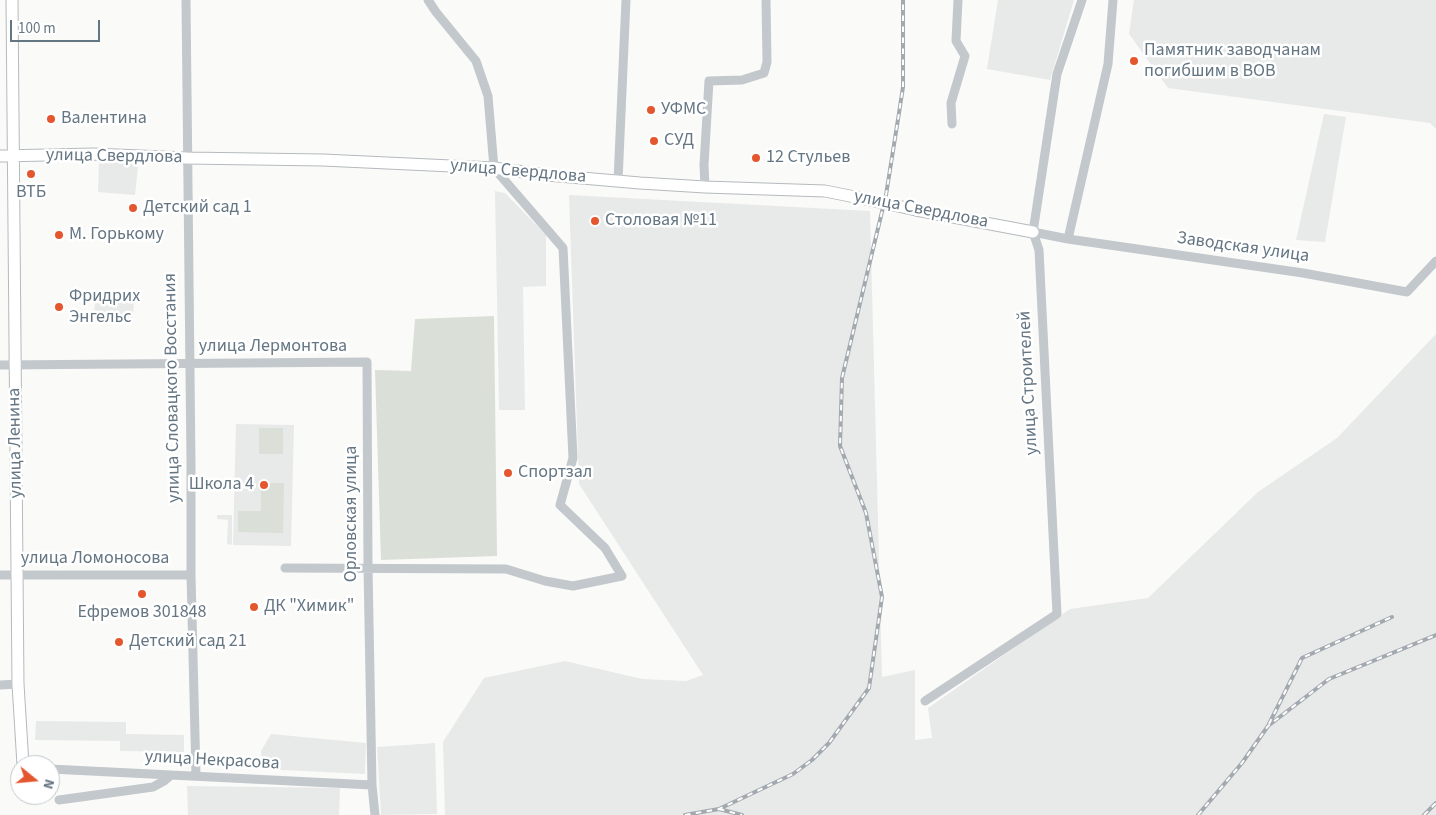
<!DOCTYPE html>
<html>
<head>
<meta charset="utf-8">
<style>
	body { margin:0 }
	#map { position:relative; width:1436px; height:815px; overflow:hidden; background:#fafaf8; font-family:"Source Sans 3",sans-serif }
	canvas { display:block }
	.north { position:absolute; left:10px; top:755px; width:50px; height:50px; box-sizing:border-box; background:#fff; border:1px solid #c1c8cd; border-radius:50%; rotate:107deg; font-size:14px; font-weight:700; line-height:20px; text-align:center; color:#657683 }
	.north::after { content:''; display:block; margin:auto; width:18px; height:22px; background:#e4572e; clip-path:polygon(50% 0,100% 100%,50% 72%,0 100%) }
	.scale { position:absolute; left:10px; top:20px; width:90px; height:22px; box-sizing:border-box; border:2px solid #657683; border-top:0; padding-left:6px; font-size:15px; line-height:18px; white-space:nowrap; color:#657683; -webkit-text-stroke:4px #fff; paint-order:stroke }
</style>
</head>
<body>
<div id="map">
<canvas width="1436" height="815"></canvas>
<div class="north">N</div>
<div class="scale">100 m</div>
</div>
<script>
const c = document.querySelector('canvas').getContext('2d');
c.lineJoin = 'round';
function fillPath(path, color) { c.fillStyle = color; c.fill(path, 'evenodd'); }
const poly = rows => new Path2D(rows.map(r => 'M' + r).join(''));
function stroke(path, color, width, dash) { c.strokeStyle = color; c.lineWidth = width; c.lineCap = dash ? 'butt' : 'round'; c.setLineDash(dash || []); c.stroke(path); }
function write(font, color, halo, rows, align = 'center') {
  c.font = font + ' "Source Sans 3",sans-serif'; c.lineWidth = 5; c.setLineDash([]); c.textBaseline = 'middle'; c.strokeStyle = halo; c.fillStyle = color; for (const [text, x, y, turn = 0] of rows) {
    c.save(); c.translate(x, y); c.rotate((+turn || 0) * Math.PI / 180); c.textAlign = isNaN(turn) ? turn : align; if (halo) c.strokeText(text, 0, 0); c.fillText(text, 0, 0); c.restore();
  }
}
const built = poly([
	[998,0,1074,0,1050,80,987,69],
	[1134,0,1436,0,1436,129,1430,123,1168,88,1129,34],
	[1324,114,1346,117,1325,242,1296,240],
	[99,158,139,158,135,195,98,192],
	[495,191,505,193,546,235,546,286,523,287,525,410,499,410],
	[569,195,870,211,882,677,915,670,915,740,932,738,928,708,1070,609,1148,598,1258,492,1337,438,1436,334,1436,815,445,815,443,742,484,678,565,661,642,679,686,681,703,675,579,484],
	[95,300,134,303,132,322,94,318],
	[236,424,294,425,291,546,233,545],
	[217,515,232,515,232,545,227,544,228,520,217,519],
	[36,721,126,722,126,734,184,735,184,752,120,751,120,741,35,740],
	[271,734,366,743,365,774,262,769,261,751],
	[435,743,437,814,381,815,377,747],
	[187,786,340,788,339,815,188,815]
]);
const green = poly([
	[494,316,497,556,381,560,375,370,411,371,415,319],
	[259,428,283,428,283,454,259,454],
	[261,483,284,483,283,533,238,532,238,511,261,511]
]);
const minor = poly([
	[186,0,191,463,191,575,196,776],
	[952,124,951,103,965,56,956,41,958,0],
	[618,181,626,0],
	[705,187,704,165,709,81,742,80,764,73,767,62,766,0],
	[1033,232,1068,239,1303,273,1407,292,1436,261],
	[1068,239,1108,64,1113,0],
	[0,365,367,362,368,567,372,785,375,815],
	[285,568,506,569,545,581,573,586,622,576,605,548,560,505,573,458,563,248,494,168,488,96,476,61,436,12,428,0],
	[0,575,191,575],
	[0,685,18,684],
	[925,701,1057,614,1039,250,1033,232,1057,74,1082,0],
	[50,769,372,785],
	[59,800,153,787,164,781,171,775]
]);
const major = poly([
	[12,0,18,684,23,765],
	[0,156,94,154,187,158,323,160,494,168,547,175,640,183,705,187,825,191,870,200],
	[916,210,1033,232]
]);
const rail = poly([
	[1269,724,1302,658,1392,617],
	[719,809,742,815],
	[685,815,719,809,793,774,812,760,829,743,869,688,882,597,866,513,840,446,842,378,886,195,899,113,903,87,903,0],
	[1198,815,1242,763,1268,726,1329,679,1436,635],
	[1424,815,1436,803]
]);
const majorBridge = poly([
	[870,200,916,210]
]);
const markers = [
	[1134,61,5,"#e4572e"],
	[651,110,5,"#e4572e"],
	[51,119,5,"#e4572e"],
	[654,141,5,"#e4572e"],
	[756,158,5,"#e4572e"],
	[31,174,5,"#e4572e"],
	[133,208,5,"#e4572e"],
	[595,221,5,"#e4572e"],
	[59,235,5,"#e4572e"],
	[59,307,5,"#e4572e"],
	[508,473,5,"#e4572e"],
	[264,485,5,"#e4572e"],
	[142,594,5,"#e4572e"],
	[254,607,5,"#e4572e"],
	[119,642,5,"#e4572e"]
];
const poiNames = [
	["Памятник заводчанам",1144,51],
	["погибшим в ВОВ",1144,72],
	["УФМС",661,110],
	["Валентина",61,119],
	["СУД",664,141],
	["12 Стульев",766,158],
	["ВТБ",31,193,"center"],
	["Детский сад 1",143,208],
	["Столовая №11",605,221],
	["М. Горькому",69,235],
	["Фридрих",69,297],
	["Энгельс",69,318],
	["Спортзал",518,473],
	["Школа 4",254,485,"right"],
	["ДК \"Химик\"",264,607],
	["Ефремов 301848",142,613,"center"],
	["Детский сад 21",129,642]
];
const streetNames = [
	["улица Свердлова",114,157,1],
	["улица Свердлова",518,172,5],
	["улица Свердлова",921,210,11],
	["Заводская улица",1243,248,8],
	["улица Лермонтова",273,347],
	["улица Строителей",1029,383,-93],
	["улица Словацкого Восстания",173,388,-91],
	["улица Ленина",16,443,-91],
	["Орловская улица",352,514,-90],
	["улица Ломоносова",95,559],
	["улица Некрасова",212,761,3]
];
fillPath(built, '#e8e9e9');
fillPath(green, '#dadfd7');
stroke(major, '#b5babe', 13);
stroke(minor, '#c3c8cc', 9);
stroke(major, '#fff', 11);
stroke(rail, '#a2aab0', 4);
stroke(rail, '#fff', 2, [5.5]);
stroke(majorBridge, '#b5babe', 13, []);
stroke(majorBridge, '#fff', 11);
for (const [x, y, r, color] of markers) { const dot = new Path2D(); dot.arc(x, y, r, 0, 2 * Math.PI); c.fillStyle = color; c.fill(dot); stroke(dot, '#fff', 2); }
write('18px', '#657683', '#fff', poiNames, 'left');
write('18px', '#657683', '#fff', streetNames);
</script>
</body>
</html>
